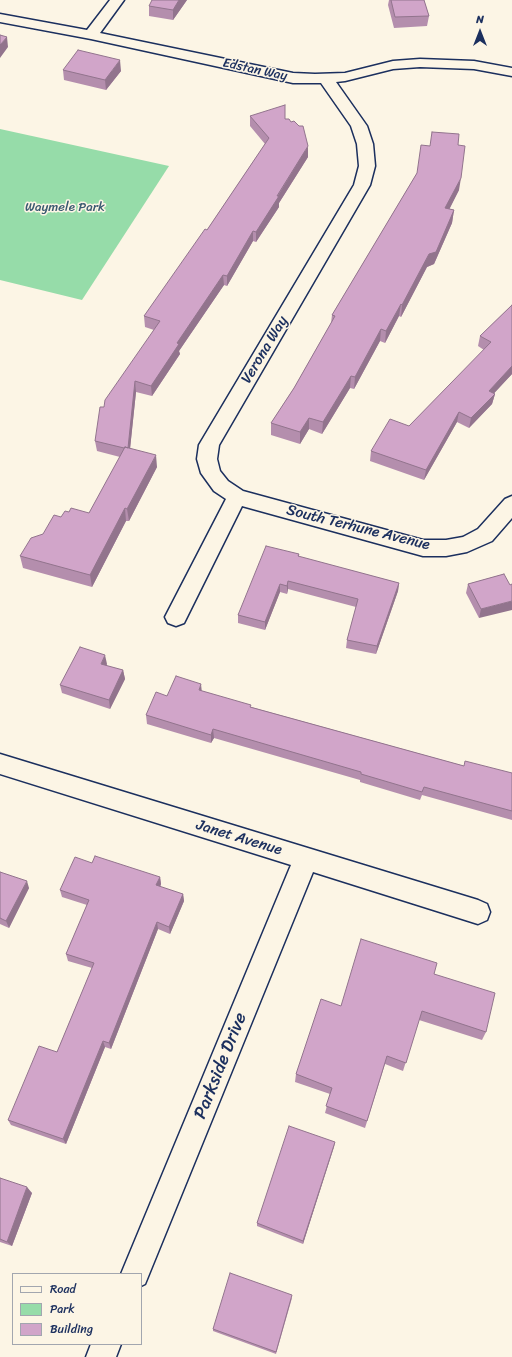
<!DOCTYPE html>
<html>
<head>
<meta charset="utf-8">
<style>
	body { margin:0 }
	#map { position:relative; width:512px; height:1357px; overflow:hidden; background:#fcf5e5; font-family:Sriracha,sans-serif }
	canvas { display:block }
	.legend { position:absolute; left:12px; top:1273px; width:130px; height:72px; box-sizing:border-box; background:#fcf5e5; border:1px solid #a2a6af; margin:0; padding:5px 7px; list-style:none; font-size:12px; color:#1b2f5e }
	.legend li { display:flex; align-items:center; gap:8px; height:20px }
	.legend b { width:20px; border:1px solid #a2a6af }
	.north { position:absolute; left:460px; top:12px; width:40px; height:40px; -webkit-text-stroke:3px #fcf5e5; paint-order:stroke; rotate:0deg; font-size:11px; font-weight:700; line-height:16px; text-align:center; color:#1b2f5e }
	.north::after { content:''; display:block; margin:auto; width:14px; height:18px; background:#1b2f5e; clip-path:polygon(50% 0,100% 100%,50% 72%,0 100%) }
</style>
</head>
<body>
<div id="map">
<canvas width="512" height="1357"></canvas>
<ul class="legend">
<li><b style="height:5px;background:#fcf5e5"></b>Road</li>
<li><b style="height:11px;background:#96dca9"></b>Park</li>
<li><b style="height:11px;background:#d1a5c9"></b>Building</li>
</ul>
<div class="north">N</div>
</div>
<script>
const c = document.querySelector('canvas').getContext('2d');
c.lineJoin = 'round';
function fillPath(path, color) { c.fillStyle = color; c.fill(path, 'evenodd'); }
const poly = rows => new Path2D(rows.map(r => 'M' + r).join(''));
function stroke(path, color, width, dash) { c.strokeStyle = color; c.lineWidth = width; c.lineCap = dash ? 'butt' : 'round'; c.setLineDash(dash || []); c.stroke(path); }
function write(font, color, halo, rows, align = 'center') {
  c.font = font + ' Sriracha,sans-serif'; c.lineWidth = 3; c.setLineDash([]); c.textBaseline = 'middle'; c.strokeStyle = halo; c.fillStyle = color; for (const [text, x, y, turn = 0] of rows) {
    c.save(); c.translate(x, y); c.rotate((+turn || 0) * Math.PI / 180); c.textAlign = isNaN(turn) ? turn : align; if (halo) c.strokeText(text, 0, 0); c.fillText(text, 0, 0); c.restore();
  }
}
const green = poly([
	[0,129,169,166,82,300,0,280]
]);
const street = poly([
	[110,0,124,0,100,33,293,73,315,74,345,73,393,61,420,59,474,61,512,68,512,76,474,69,420,67,393,69,345,81,336,82,367,126,373,144,375,166,370,185,219,445,217,459,220,471,228,481,243,491,423,540,446,540,463,537,478,529,505,499,512,496,512,518,492,541,467,552,446,556,423,556,242,506,184,623,176,626,168,623,165,617,226,499,214,491,201,473,197,459,199,445,354,185,359,166,357,144,351,126,321,83,293,83,91,39,0,22,0,14,87,30,110,0],
	[0,754,478,900,487,904,490,912,487,920,478,924,313,872,145,1284,141,1286,141,1274,121,1274,291,865,0,774,0,754],
	[91,1344,121,1344,116,1357,86,1357,91,1344]
]);
const wall = poly([
	[187,0,173,20,149,16,149,6],
	[389,0,424,0,429,16,427,26,394,28,388,5],
	[63,70,121,71,106,90,64,80],
	[250,116,285,119,308,157,279,203,279,207,256,242,253,241,227,286,224,285,179,351,180,354,152,396,136,392,130,448,157,467,129,521,126,521,92,587,23,568,20,556,61,517,69,512,89,513,120,457,97,451,95,441,104,407,154,330,145,327,144,316,207,230,265,144,250,126],
	[458,145,459,190,449,209,454,210,452,223,434,264,427,267,401,317,399,316,385,343,380,341,354,389,350,388,322,434,309,429,300,444,271,435,271,423,294,388,331,323,332,315,417,173,430,146],
	[512,305,512,374,494,393,495,394,492,404,469,428,457,422,424,480,370,461,371,451,409,426,484,350,478,346,480,336],
	[299,554,299,557,399,583,398,591,376,654,346,648,347,640,356,607,288,589,287,594,280,592,265,630,238,623,238,615],
	[504,574,479,618,466,593,468,584],
	[107,664,106,666,123,670,125,679,110,709,62,693,60,685],
	[202,691,251,707,464,766,512,773,512,820,422,795,420,800,360,782,360,780,214,738,211,743,147,724,146,715,167,696],
	[0,872,29,888,9,928,0,924],
	[160,877,161,884,160,887,183,894,184,901,170,934,158,929,111,1049,105,1047,66,1144,11,1125,8,1120,57,1052,92,968,68,961,66,954,87,905,62,897,60,890],
	[434,974,486,1032,482,1040,419,1020,403,1071,385,1064,365,1128,325,1113,330,1094,295,1082,296,1074,341,1006],
	[335,1142,303,1244,257,1226,257,1223],
	[0,1178,32,1193,12,1246,0,1242],
	[292,1298,276,1354,213,1331,213,1329]
]);
const shadedWall = poly([
	[179,0,187,0,173,20,173,10],
	[7,37,8,47,0,58,0,45],
	[120,60,121,71,106,90,105,80],
	[308,146,308,157,279,203,279,207,256,242,256,232],
	[461,178,459,190,444,220,445,208],
	[454,210,452,223,434,264,427,267,401,317,402,305,429,254],
	[253,231,253,241,227,286,227,276],
	[223,275,224,285,179,351,180,354,152,396,151,386,177,343],
	[401,304,399,316,385,343,386,331],
	[381,329,380,341,354,389,355,377],
	[512,366,512,374,487,401,489,391],
	[351,376,350,388,322,434,323,422],
	[135,381,136,392,129,459,128,449],
	[495,394,492,404,469,428,471,418],
	[459,412,457,422,424,480,426,470],
	[309,418,309,429,300,444,300,432],
	[156,455,157,467,129,521,127,509],
	[125,508,126,521,92,587,90,575],
	[288,581,288,589,287,594,287,586],
	[399,583,398,591,376,654,377,646],
	[280,584,280,592,265,630,265,622],
	[512,601,512,610,479,618,481,609],
	[105,655,107,664,103,673,101,664],
	[123,670,125,679,110,709,109,700],
	[201,684,202,693,199,690],
	[213,729,214,738,211,743,211,735],
	[160,877,161,884,158,893,156,885],
	[27,881,29,888,9,928,6,921],
	[183,894,184,901,170,934,169,927],
	[157,922,158,929,111,1049,109,1043],
	[103,1041,105,1047,66,1144,63,1139],
	[335,1142,334,1147,303,1244,303,1241],
	[27,1187,32,1193,12,1246,7,1242]
]);
const building = poly([
	[152,0,179,0,173,10,149,6,152,0],
	[391,0,424,0,429,16,395,17,391,0],
	[0,35,7,37,0,45,0,35],
	[78,50,120,60,105,80,63,70,78,50],
	[285,105,285,119,289,119,291,122,294,121,299,126,303,126,308,146,277,196,279,196,256,232,253,231,227,276,223,275,177,343,179,344,151,386,135,381,128,448,125,447,124,448,95,441,100,407,104,407,105,400,160,321,144,316,205,229,207,230,269,138,250,116,285,105],
	[432,132,459,134,458,145,465,146,461,178,445,208,454,210,436,252,429,254,402,305,401,304,386,331,381,329,355,377,351,376,323,422,309,418,300,432,271,423,294,388,335,316,332,315,417,173,421,145,430,146,432,132],
	[512,305,512,366,489,391,495,394,471,418,459,412,426,470,371,451,390,419,409,426,491,342,480,336,512,305],
	[125,447,156,455,127,509,125,508,90,575,20,556,31,538,43,534,54,515,61,517,65,511,69,512,71,508,89,513,125,447],
	[266,546,299,554,298,556,399,583,377,646,347,640,358,599,288,581,287,586,280,584,265,622,238,615,266,546],
	[504,574,510,585,512,584,512,601,481,609,468,584,504,574],
	[80,647,105,655,101,664,123,670,109,700,60,685,80,647],
	[176,676,201,684,199,690,251,705,250,707,464,766,465,761,512,773,512,811,424,787,422,792,361,774,361,772,213,729,211,735,146,715,156,692,167,696,176,676],
	[95,856,160,877,156,885,183,894,169,927,157,922,109,1043,103,1041,63,1139,8,1120,39,1046,57,1052,94,963,66,954,89,900,60,890,75,857,92,863,95,856],
	[0,872,27,881,6,921,0,918,0,872],
	[361,939,437,963,434,974,495,993,486,1032,422,1011,406,1063,387,1056,367,1121,326,1106,332,1088,296,1074,321,999,341,1006,361,939],
	[289,1126,335,1142,303,1241,257,1223,289,1126],
	[0,1178,27,1187,7,1242,0,1239,0,1178],
	[230,1273,292,1295,276,1352,213,1329,230,1273]
]);
const farStreetnames = [
	["Edstan Way",255,70,12]
];
const farParknames = [
	["Waymele Park",65,208]
];
const streetNames = [
	["Verona Way",265,350,-59],
	["South Terhune Avenue",358,528,14],
	["Janet Avenue",239,838,17]
];
const nearStreetnames = [
	["Parkside Drive",221,1066,-68]
];
fillPath(green, '#96dca9');
stroke(street, '#1b2f5e', 3);
fillPath(street, '#fcf5e5');
fillPath(wall, '#b48ead');
fillPath(shadedWall, '#92748d');
fillPath(building, '#d1a5c9');
stroke(building, '#92748d', 1);
write('13px', '#1b2f5e', '#fcf5e5', farStreetnames);
write('13px', '#3a5a71', '#fcf5e5', farParknames);
write('15px', '#1b2f5e', '#fcf5e5', streetNames);
write('18px', '#1b2f5e', '#fcf5e5', nearStreetnames);
</script>
</body>
</html>
